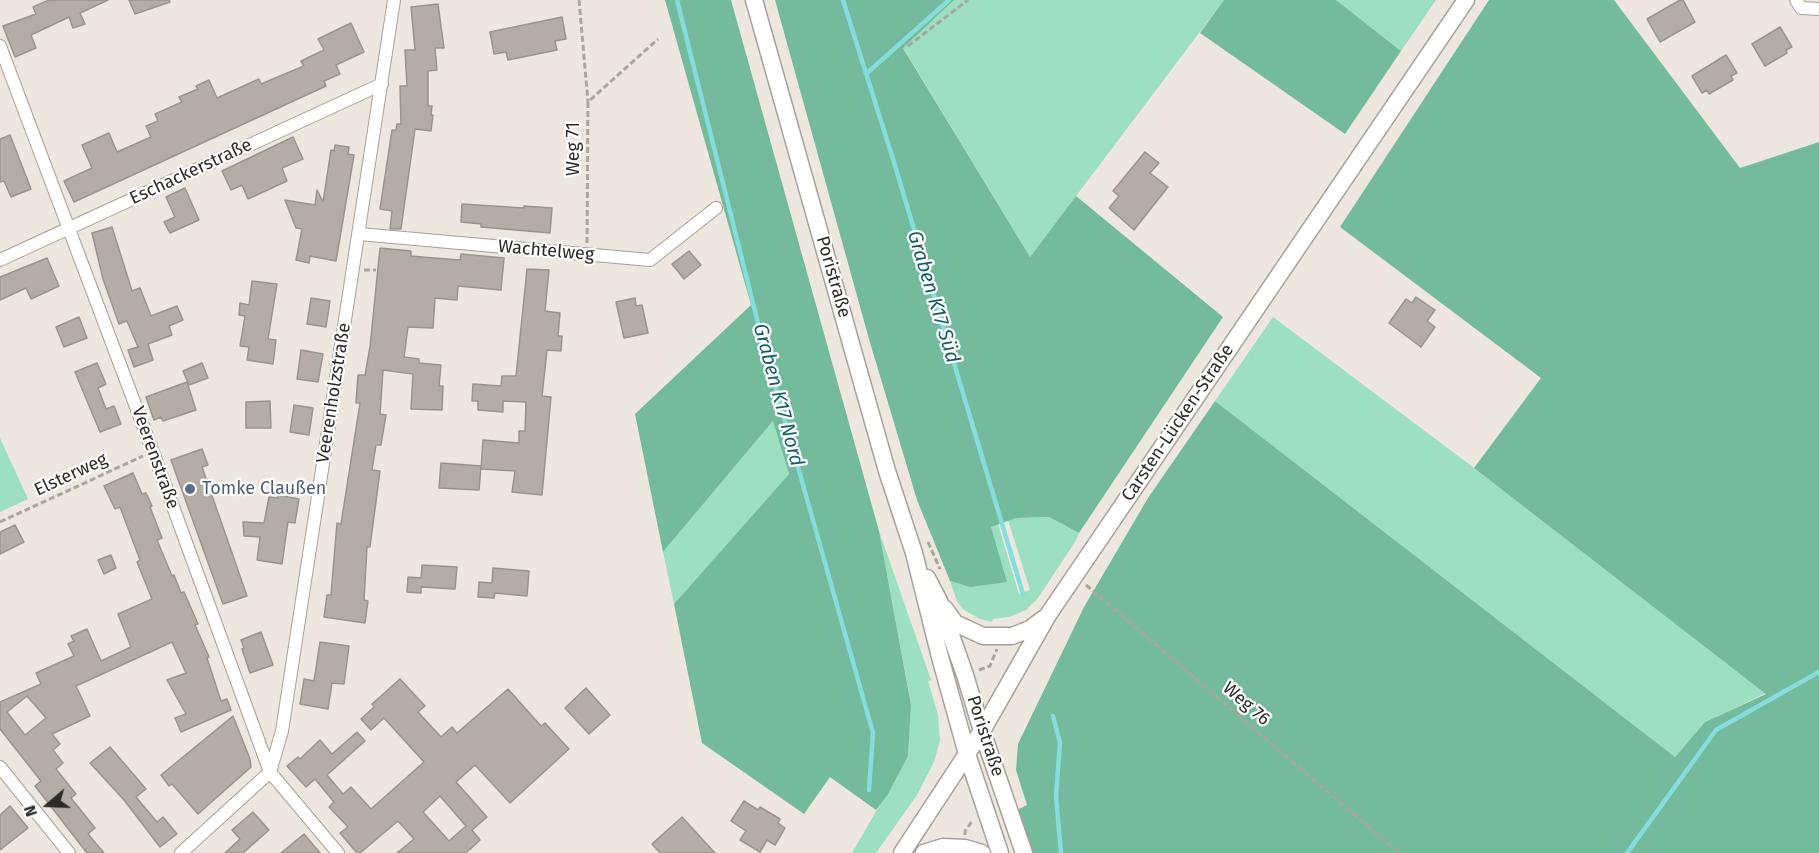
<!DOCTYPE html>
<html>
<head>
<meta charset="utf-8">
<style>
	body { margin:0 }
	#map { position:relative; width:1819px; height:853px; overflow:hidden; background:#ede7df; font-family:"Fira Sans",sans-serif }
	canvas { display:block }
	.north { position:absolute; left:18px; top:775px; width:60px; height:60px; -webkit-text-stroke:4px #fff; paint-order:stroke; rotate:251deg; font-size:16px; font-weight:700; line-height:24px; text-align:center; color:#2c2a27 }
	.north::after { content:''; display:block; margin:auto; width:21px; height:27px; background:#2c2a27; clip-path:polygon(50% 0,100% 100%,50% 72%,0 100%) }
</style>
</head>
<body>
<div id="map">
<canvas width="1819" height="853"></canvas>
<div class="north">N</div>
</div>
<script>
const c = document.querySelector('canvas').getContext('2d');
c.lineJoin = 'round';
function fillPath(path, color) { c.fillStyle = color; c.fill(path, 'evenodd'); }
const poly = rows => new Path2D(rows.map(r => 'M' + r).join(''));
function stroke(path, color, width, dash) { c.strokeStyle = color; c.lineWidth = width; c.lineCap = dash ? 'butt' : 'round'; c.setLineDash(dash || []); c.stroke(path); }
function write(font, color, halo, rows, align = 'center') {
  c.font = font + ' "Fira Sans",sans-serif'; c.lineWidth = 4.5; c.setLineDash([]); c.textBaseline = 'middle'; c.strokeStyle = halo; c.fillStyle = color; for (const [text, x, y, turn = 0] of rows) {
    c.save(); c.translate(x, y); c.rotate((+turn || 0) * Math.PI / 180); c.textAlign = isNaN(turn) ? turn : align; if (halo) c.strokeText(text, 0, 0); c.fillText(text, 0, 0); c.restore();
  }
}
const green = poly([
	[954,0,1224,0,1030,257,903,47],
	[1336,0,1436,0,1401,51],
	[1273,317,1474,468,1766,693,1705,722,1675,757,1215,401],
	[774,420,789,474,674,604,663,552],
	[0,438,28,499,0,512],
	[1049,517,1079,533,1075,542,1038,598,1026,610,1009,617,993,619,992,622,980,619,964,610,957,601,950,581,970,587,990,527,998,524,1019,594,1030,590,1008,520,1016,518],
	[879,531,931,680,928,681,938,715,940,740,934,762,917,795,876,853,852,853,908,756,911,704]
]);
const forest = poly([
	[665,0,731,0,879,531,911,705,908,756,888,794,876,810,830,777,804,814,702,743,674,604,789,474,773,421,663,552,635,414,751,305],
	[775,0,954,0,903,48,1030,257,1076,196,1223,317,1079,533,1049,517,1016,518,991,527,1007,582,970,587,950,581,917,500,869,339],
	[1224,0,1336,0,1401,51,1345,134,1200,33],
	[1489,0,1614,0,1740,168,1819,142,1819,853,1032,853,1017,810,1027,805,1016,770,1018,744,1084,607,1148,498,1215,401,1675,757,1705,722,1766,694,1474,468,1541,378,1340,227]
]);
const stream = poly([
	[677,0,763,343,873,733,869,790],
	[843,0,893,159,1023,594],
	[866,74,949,0],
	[1053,716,1060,743,1056,796,1061,853],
	[1627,853,1716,730,1819,672]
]);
const building = poly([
	[49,0,108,0,80,13,85,24,73,28,69,17,31,35,36,48,15,57,3,26,36,14,33,7,49,0],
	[129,0,169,0,170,2,135,14,129,0],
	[1680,0,1683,0,1695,22,1660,42,1647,19,1680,0],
	[438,4,444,48,435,48,437,70,428,71,428,106,432,106,431,115,433,115,431,131,415,129,401,229,390,229,392,211,380,209,392,130,396,130,397,124,401,124,400,86,407,86,405,50,415,50,411,7,438,4],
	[562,17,566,39,555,41,557,50,508,60,506,52,494,54,490,32,562,17],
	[351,23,364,52,336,65,340,74,324,81,326,86,74,202,64,181,92,168,82,145,109,133,117,152,151,137,146,126,158,121,155,114,182,102,179,97,198,89,196,86,209,80,217,98,259,79,261,84,304,66,301,61,324,50,318,39,351,23],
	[1780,27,1792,47,1786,50,1787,53,1765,66,1752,44,1780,27],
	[1726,55,1737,73,1731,76,1733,80,1709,94,1707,90,1702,93,1692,76,1726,55],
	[10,135,31,189,11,197,4,181,0,182,0,139,10,135],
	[293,137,303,159,282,168,287,181,248,199,242,185,231,190,222,171,293,137],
	[335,145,349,147,348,154,354,155,336,261,310,256,309,263,296,260,302,229,296,228,285,200,315,205,317,190,323,202,331,150,334,151,335,145],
	[1145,152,1159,163,1150,173,1168,187,1134,230,1109,208,1119,196,1113,191,1145,152],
	[185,188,199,220,170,233,164,222,175,217,166,197,185,188],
	[462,204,524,208,524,206,552,208,550,233,481,227,481,224,461,222,462,204],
	[112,227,132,291,140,288,151,316,177,306,183,320,169,326,172,335,148,344,153,360,134,367,128,350,138,347,127,321,119,324,103,279,92,233,112,227],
	[380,248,411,251,411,256,434,258,460,260,461,254,504,258,501,290,458,286,457,300,435,298,433,328,408,327,404,357,419,359,419,363,441,365,439,386,443,386,442,410,411,409,413,374,383,370,380,414,386,415,381,445,376,445,372,470,380,471,370,547,367,547,364,600,368,601,365,623,324,617,327,595,331,595,337,523,341,524,360,403,356,403,358,375,365,375,370,347,380,248],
	[689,251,701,265,684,279,672,264,689,251],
	[47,258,59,286,31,299,26,288,0,300,0,277,47,258],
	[527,269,549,270,545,311,560,313,558,336,562,336,561,351,547,350,542,396,551,397,542,495,512,492,515,471,481,469,483,440,519,443,519,431,525,431,526,402,503,401,503,412,478,410,478,401,472,401,473,384,501,386,502,376,516,376,527,269],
	[252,281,277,284,268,339,276,340,273,364,247,360,249,347,240,346,245,316,239,315,240,303,249,305,252,281],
	[1416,297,1435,310,1427,321,1435,327,1421,347,1389,323,1406,299,1412,303,1416,297],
	[311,298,330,301,326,327,307,324,311,298],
	[635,298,636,306,642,305,648,333,624,338,616,302,635,298],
	[79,317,87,338,64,347,56,327,79,317],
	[301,350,323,354,318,382,297,379,301,350],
	[97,363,106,384,98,388,106,409,114,406,121,424,100,432,75,372,97,363],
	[202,363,208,378,189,385,183,371,202,363],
	[187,382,196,410,163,421,161,417,154,420,146,397,187,382],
	[270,401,271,428,246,428,246,402,270,401],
	[294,405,313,408,309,435,290,432,294,405],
	[202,449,208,465,202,467,247,596,223,604,171,460,202,449],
	[441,463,481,466,479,490,439,488,441,463],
	[133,473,142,494,146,493,152,506,150,507,162,538,157,540,172,576,174,575,181,593,184,592,198,624,195,625,209,657,207,658,221,701,227,699,231,710,181,732,175,718,186,714,167,680,186,673,172,642,76,686,90,716,52,734,60,744,53,750,63,763,56,769,76,794,71,798,95,828,88,834,104,853,87,853,35,786,41,781,0,729,0,702,41,684,36,673,74,656,68,644,74,641,71,636,87,629,101,661,131,647,118,614,152,599,137,562,140,560,120,507,115,509,104,486,133,473],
	[27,696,46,718,25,735,7,712,27,696],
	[278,495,299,499,295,523,288,522,282,564,257,560,260,537,244,536,243,522,264,523,269,497,278,498,278,495],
	[15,525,24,542,0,554,0,532,15,525],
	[111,555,116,568,104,574,98,560,111,555],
	[422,565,457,567,455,589,421,587,421,593,407,592,408,577,421,578,422,565],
	[493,568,529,571,527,596,495,593,494,598,478,597,479,582,492,583,493,568],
	[261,632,273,665,250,673,242,649,244,648,241,640,261,632],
	[320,642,349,646,344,684,332,683,328,709,300,704,304,679,314,681,320,642],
	[400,679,425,706,418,712,441,737,452,727,457,733,508,689,541,726,545,723,569,749,510,803,475,765,456,782,487,817,472,830,480,840,466,853,397,853,414,839,398,821,360,853,357,853,340,833,348,827,329,807,334,802,315,779,306,787,287,766,298,757,300,759,320,740,332,754,357,732,365,741,327,775,343,794,351,787,371,809,424,762,384,718,371,730,361,719,374,707,372,704,400,679],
	[440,796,466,826,449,841,423,812,440,796],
	[586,688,610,715,589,734,565,708,586,688],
	[233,716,250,759,251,767,198,814,172,784,169,786,161,775,233,716],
	[110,747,146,789,136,797,157,822,163,817,177,834,160,847,124,800,90,763,110,747],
	[744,801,758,810,760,807,780,819,778,823,785,828,775,845,767,840,760,852,740,840,746,831,731,821,744,801],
	[10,806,28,828,0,850,0,815,10,806],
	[253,812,269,830,243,853,225,853,240,839,232,830,253,812],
	[682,817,715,853,660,853,652,844,682,817],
	[304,834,320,853,281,853,304,834]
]);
const path = poly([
	[579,0,588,102],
	[908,46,968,0],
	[587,243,588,102,658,39],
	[364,270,376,270],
	[0,522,143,456],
	[928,542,940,569],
	[1086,585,1399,853],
	[979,670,990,666,997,649],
	[965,835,965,831,973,820]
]);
const street = poly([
	[1796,0,1801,8,1819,9],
	[0,46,153,452,270,772,338,853],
	[359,234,650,260,716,208],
	[0,260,382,84],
	[0,767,69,853],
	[181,853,270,772,282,731,394,0]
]);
const secondary = poly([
	[754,0,887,471,914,553,940,657,967,754,1000,853],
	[927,578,939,601,965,675,982,731,1024,853],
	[945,609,955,623,983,636,1012,636,1030,629,1043,619],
	[902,853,982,731,1048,615,1466,0],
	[924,853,943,847,965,848,982,853]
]);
const markers = [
	[190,489,6,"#5c6f8a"]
];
const streetNames = [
	["Weg 71",574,149,-90],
	["Eschackerstraße",191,172,-25],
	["Wachtelweg",546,251,5],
	["Poristraße",833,277,74],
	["Veerenholzstraße",334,393,-81],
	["Carsten-Lücken-Straße",1178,423,-56],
	["Veerenstraße",155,458,70],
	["Elsterweg",71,475,-25],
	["Weg 76",1246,704,41],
	["Poristraße",985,736,72]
];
const serviceNames = [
	["Tomke Claußen",202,489]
];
const waterNames = [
	["Graben K17 Süd",933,297,73],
	["Graben K17 Nord",778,395,75]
];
fillPath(green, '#9ddfc1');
fillPath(forest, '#74ba9c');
stroke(stream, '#85ddde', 4.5);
fillPath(building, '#b3ada6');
stroke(building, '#99948d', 1.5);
stroke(street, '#a5a099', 14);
stroke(secondary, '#a5a099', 19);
stroke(path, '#aaa59f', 3, [6, 3]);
stroke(street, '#fff', 12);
stroke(secondary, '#fff', 16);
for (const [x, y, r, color] of markers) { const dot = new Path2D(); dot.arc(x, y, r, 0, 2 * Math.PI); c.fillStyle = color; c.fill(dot); stroke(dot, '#fff', 2); }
write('18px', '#2c2a27', '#fff', streetNames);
write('18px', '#4e5e75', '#fff', serviceNames, 'left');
write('italic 20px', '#155f61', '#fff', waterNames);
</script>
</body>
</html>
